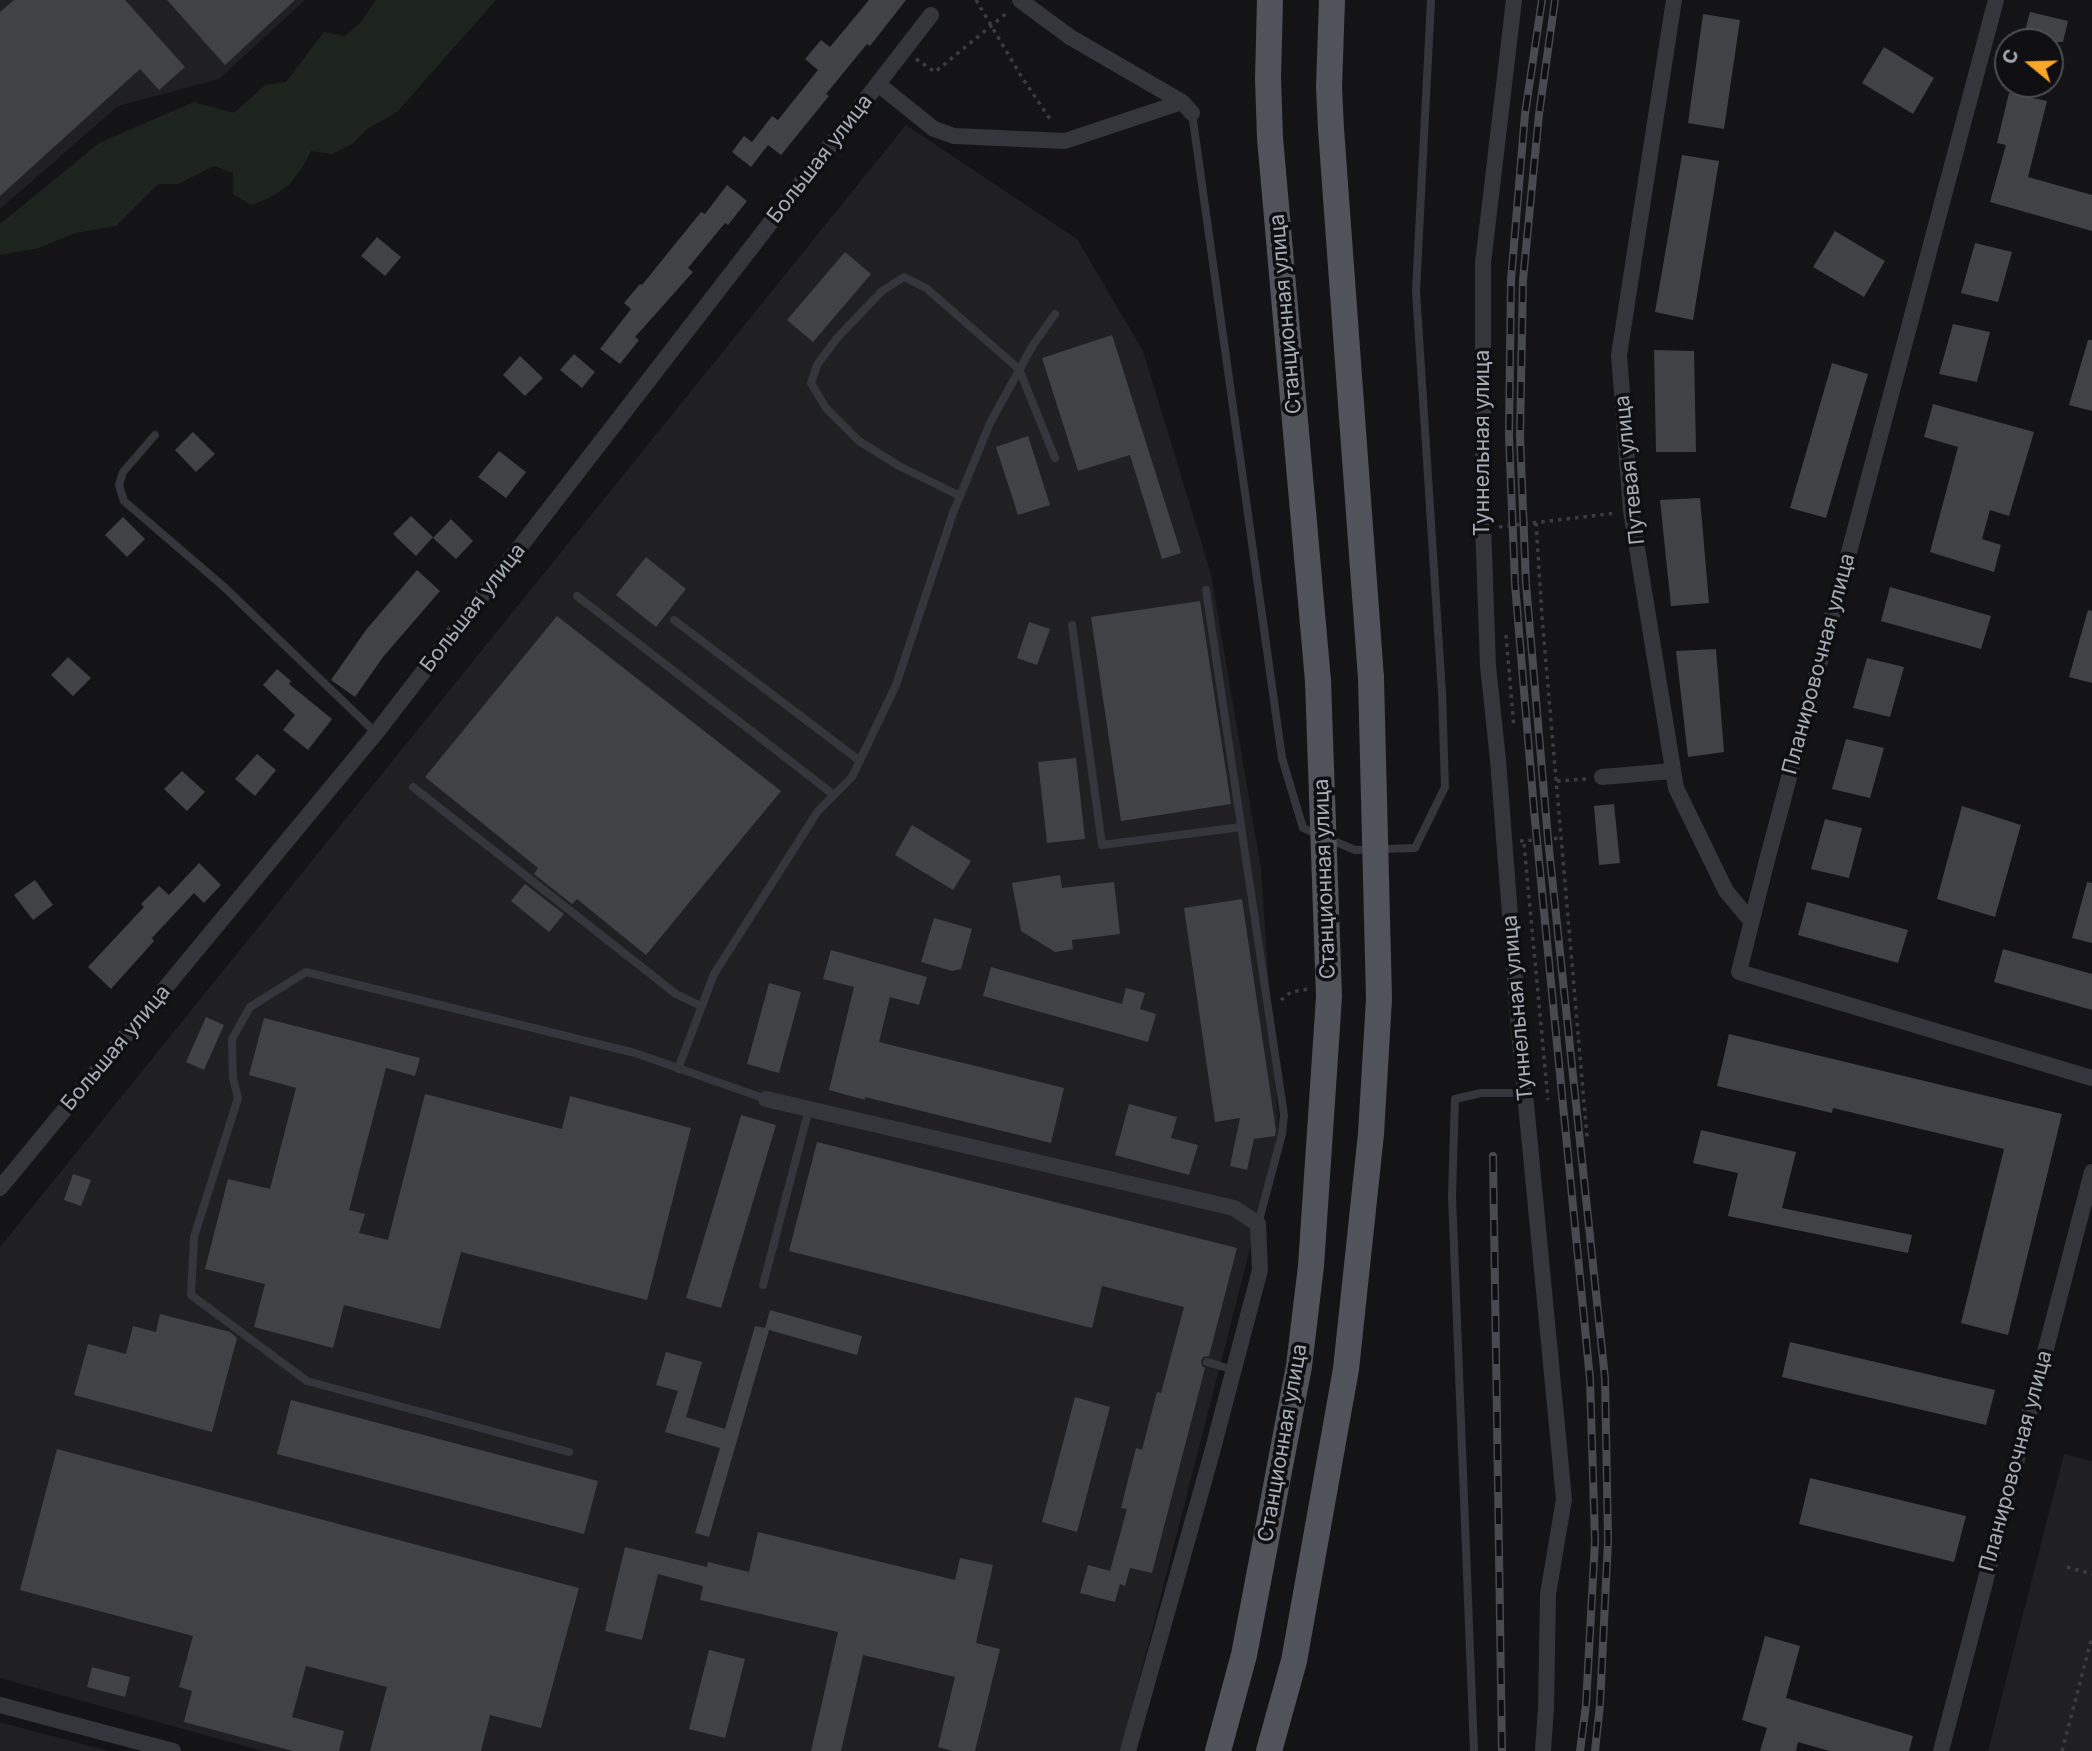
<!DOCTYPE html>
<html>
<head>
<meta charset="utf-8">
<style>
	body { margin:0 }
	#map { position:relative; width:2092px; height:1751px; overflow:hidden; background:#141416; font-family:Inter,sans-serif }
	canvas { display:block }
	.north { position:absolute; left:1994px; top:28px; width:70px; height:70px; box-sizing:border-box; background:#0f0f11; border:2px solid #4b4e53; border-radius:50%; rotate:289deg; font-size:19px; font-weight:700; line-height:28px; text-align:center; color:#a5acb7 }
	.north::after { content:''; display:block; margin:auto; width:24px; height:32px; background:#faa628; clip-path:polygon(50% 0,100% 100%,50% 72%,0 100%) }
</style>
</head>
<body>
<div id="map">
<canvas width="2092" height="1751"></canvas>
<div class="north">С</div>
</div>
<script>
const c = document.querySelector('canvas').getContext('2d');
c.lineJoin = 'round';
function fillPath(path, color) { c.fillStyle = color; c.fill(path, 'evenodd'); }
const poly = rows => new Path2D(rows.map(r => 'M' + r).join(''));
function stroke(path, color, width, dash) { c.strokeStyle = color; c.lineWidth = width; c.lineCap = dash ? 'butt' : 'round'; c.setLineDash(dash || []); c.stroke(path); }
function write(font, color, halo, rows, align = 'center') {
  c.font = font + ' Inter,sans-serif'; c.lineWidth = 7; c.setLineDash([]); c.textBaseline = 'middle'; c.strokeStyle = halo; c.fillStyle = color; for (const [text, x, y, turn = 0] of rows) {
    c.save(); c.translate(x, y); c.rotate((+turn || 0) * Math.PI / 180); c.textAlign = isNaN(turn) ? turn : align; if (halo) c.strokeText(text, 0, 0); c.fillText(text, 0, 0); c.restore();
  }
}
const built = poly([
	[0,0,305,0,219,79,118,106,0,209],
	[906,125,1077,239,1143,351,1211,574,1261,869,1279,1136,1121,1751,262,1751,0,1678,0,1247],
	[2064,1454,2092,1461,2092,1751,1988,1751],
	[0,1722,14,1726,109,1751,0,1751]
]);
const green = poly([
	[376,0,496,0,397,112,367,129,352,144,332,154,311,151,302,168,289,185,271,197,251,205,233,194,233,173,214,166,178,184,158,184,116,226,75,233,39,248,0,255,0,224,99,143,194,102,234,113,265,85,286,82,324,32,345,36,361,22]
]);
const building = poly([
	[14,0,125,0,185,67,159,90,140,69,0,196,0,12],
	[167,0,295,0,225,65],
	[869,0,906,0,870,46,867,44,826,94,829,96,781,155,768,145,751,167,732,152,744,136,752,142,772,116,778,120,818,70,805,59,821,40,830,47],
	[2030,12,2068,21,2063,42,2022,42],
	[1703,14,1740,20,1724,129,1688,123],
	[1884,47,1934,78,1913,114,1862,83],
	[2009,93,2047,101,2028,177,2092,195,2092,231,1990,202,2006,145,1997,143],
	[1682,155,1719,161,1693,320,1655,312],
	[727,185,747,201,728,225,725,223,688,268,693,272,635,337,639,340,620,364,600,349,631,309,624,303,640,284,642,285,701,212,705,214],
	[1835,231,1885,261,1864,297,1813,267],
	[377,237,401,257,385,276,361,256],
	[1975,243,2012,252,1998,302,1961,293],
	[845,252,871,274,813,342,787,320],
	[1953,324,1990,332,1977,382,1939,374],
	[1112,335,1181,553,1162,559,1130,455,1078,471,1042,358],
	[2088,340,2092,340,2092,411,2069,405],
	[1654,350,1694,351,1696,452,1656,452],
	[574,354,595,372,582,388,560,370],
	[520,356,543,378,525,396,503,375],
	[1832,363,1868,374,1826,518,1790,508],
	[1933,404,2034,432,2009,516,1990,510,1982,539,2001,545,1994,572,1930,552,1958,447,1924,437],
	[193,432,215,454,196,472,175,450],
	[1028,436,1050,505,1018,515,996,447],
	[499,451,526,472,506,498,478,477],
	[1700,498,1709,603,1671,606,1660,500],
	[411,516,433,537,416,556,393,534],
	[123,517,145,539,127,557,105,535],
	[451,519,473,541,456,559,433,538],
	[646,557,686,589,656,627,616,595],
	[417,570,440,591,383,657,355,697,331,680,366,630],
	[1890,587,1991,616,1981,649,1881,621],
	[1200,601,1231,804,1121,821,1091,617],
	[2088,610,2092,611,2092,683,2069,677],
	[557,616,781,791,646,955,577,899,572,904,534,874,538,868,425,777],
	[1029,622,1050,629,1037,665,1017,658],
	[1716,649,1724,752,1688,757,1676,651],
	[68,657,91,678,73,696,51,675],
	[1867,658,1904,667,1890,717,1853,708],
	[277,669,291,681,289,684,332,719,308,750,283,730,295,715,263,685],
	[1846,739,1884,748,1870,798,1832,789],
	[257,754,276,770,255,796,235,779],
	[1076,758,1085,839,1047,843,1038,762],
	[182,771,205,792,187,811,164,789],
	[1614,804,1620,863,1599,865,1594,806],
	[1962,806,2021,825,1995,917,1937,899],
	[1825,819,1862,828,1849,878,1811,869],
	[912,825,971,861,953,890,895,855],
	[199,863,221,885,204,903,194,893,152,938,154,941,111,989,88,967,144,907,141,904,159,886,169,895],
	[1060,875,1062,888,1114,882,1120,934,1072,940,1073,949,1055,952,1021,931,1012,883],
	[35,880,53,905,33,920,14,895],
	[2087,882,2092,883,2092,943,2072,938],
	[525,884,564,914,549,932,511,901],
	[1242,899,1276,1131,1275,1136,1254,1139,1247,1170,1230,1166,1240,1118,1215,1122,1184,908],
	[1807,902,1908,930,1898,963,1798,935],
	[934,918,972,929,961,969,952,971,921,962],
	[2003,949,2092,974,2092,1010,1994,982],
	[831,950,927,977,919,1005,890,997,879,1042,1064,1088,1051,1143,865,1097,865,1100,829,1090,854,987,823,979],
	[991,967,1122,1004,1126,988,1145,993,1140,1009,1156,1014,1148,1042,983,996],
	[769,983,801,992,779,1073,747,1064],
	[206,1017,224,1025,204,1070,186,1062],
	[264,1018,420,1058,415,1076,386,1068,349,1210,365,1214,359,1233,388,1240,425,1094,562,1129,570,1096,691,1128,647,1300,461,1252,440,1329,344,1305,333,1348,254,1327,265,1284,205,1269,228,1179,270,1189,296,1088,249,1075],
	[1729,1034,2062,1114,2008,1335,1961,1323,2004,1149,1833,1108,1832,1113,1717,1086],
	[1129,1104,1177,1117,1171,1138,1198,1145,1189,1175,1115,1155],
	[741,1115,776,1125,721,1308,686,1298],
	[1701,1130,1796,1152,1782,1208,1912,1235,1908,1253,1728,1216,1738,1173,1693,1163],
	[817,1142,1237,1248,1209,1356,1203,1357,1201,1361,1202,1366,1205,1368,1152,1573,1130,1568,1125,1586,1120,1584,1115,1602,1080,1593,1088,1565,1110,1571,1127,1509,1121,1508,1136,1448,1142,1450,1157,1392,1161,1393,1184,1307,1102,1286,1092,1328,789,1251],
	[73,1174,91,1180,81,1206,64,1200],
	[770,1310,862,1336,857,1355,769,1330,709,1537,695,1533,720,1448,665,1432,678,1391,656,1385,666,1352,702,1362,686,1417,725,1429,755,1326,765,1328],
	[160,1314,230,1332,237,1338,212,1432,74,1395,88,1344,126,1354,133,1326,156,1332],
	[1790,1342,1995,1390,1986,1425,1782,1377],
	[1075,1397,1110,1407,1077,1532,1042,1522],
	[291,1400,598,1481,584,1534,277,1454],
	[57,1449,579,1588,541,1728,490,1715,481,1751,370,1751,387,1687,306,1666,292,1717,344,1731,339,1751,293,1751,184,1722,192,1691,179,1687,193,1636,20,1590],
	[1810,1478,1966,1516,1954,1562,1799,1524],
	[758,1532,955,1580,960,1558,993,1565,976,1643,1000,1649,975,1751,953,1751,938,1747,955,1677,863,1655,841,1751,811,1751,838,1632,700,1600,703,1586,658,1574,642,1640,605,1631,625,1547,707,1567,708,1562,749,1572],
	[1765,1636,1800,1646,1786,1698,1913,1736,1909,1751,1829,1751,1798,1742,1796,1751,1760,1751,1767,1728,1742,1720],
	[709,1650,745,1659,725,1738,689,1729],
	[92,1667,130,1677,125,1697,87,1687]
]);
const path = poly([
	[976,0,1021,76,1052,122],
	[916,59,935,72,1008,12],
	[1536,523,1542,617,1587,1137],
	[1499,527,1616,513],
	[1506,635,1514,728],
	[1557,781,1586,779],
	[1520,841,1561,838],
	[1524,844,1548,1100],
	[1281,1000,1291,992,1308,989],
	[2067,1567,2092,1574],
	[2062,1751,2092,1637]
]);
const service = poly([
	[1192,113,1282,758,1303,828,1355,850,1415,848,1445,787,1442,693,1416,291,1431,0],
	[155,435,123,472,119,485,124,501,223,586,376,733],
	[960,496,899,466,859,441,826,408,811,383,817,365,837,338,882,291,904,277,926,288,1019,369,1055,458],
	[1206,590,1284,1115,1282,1134,1258,1224],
	[577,596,834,795],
	[674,620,860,761],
	[1072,625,1102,845,1241,827],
	[413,787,676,994,701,1006],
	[678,1069,714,974,818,811,852,777,896,685,953,513,990,423,1033,345,1055,314],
	[763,1285,809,1109],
	[1207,1362,1234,1370],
	[569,1452,307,1381,191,1295,194,1237,238,1098,233,1078,232,1039,250,1007,306,972,635,1053,766,1099],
	[1474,1751,1452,1196,1455,1099,1481,1093,1525,1093]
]);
const minor = poly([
	[1020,0,1070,37,1182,102,1192,113],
	[1514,0,1483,263,1483,523,1488,666,1498,760,1519,1031,1564,1499,1548,1594,1546,1708,1543,1751],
	[1674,0,1619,355,1631,511,1676,788,1726,891,1751,921],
	[1996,0,1766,864,1739,972,2092,1078],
	[878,84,934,129,954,136,1065,141,1182,102],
	[1602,777,1673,771],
	[766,1099,1234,1208,1258,1224,1260,1270,1211,1456,1128,1751],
	[0,1188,376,733,931,15],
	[0,1705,173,1751],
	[1941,1751,2092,1172]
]);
const primary = poly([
	[1270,0,1268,79,1270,138,1318,681],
	[1332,0,1329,87,1331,129,1371,678]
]);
const rail = poly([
	[1542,0,1525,114,1511,280,1509,435,1515,584,1534,810,1590,1379,1595,1541,1586,1705,1580,1751],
	[1555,0,1539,114,1523,280,1520,436,1526,584,1548,839,1605,1378,1608,1541,1600,1704,1595,1751],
	[1493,1156,1502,1751]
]);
const primaryBridge = poly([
	[1218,1751,1244,1655,1299,1366,1311,1266,1329,997,1318,681],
	[1269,1751,1294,1661,1346,1369,1371,1134,1379,999,1371,678]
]);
const streetNames = [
	["Большая улица",820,159,-52],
	["Станционная улица",1286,314,-95],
	["Туннельная улица",1483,443,-90],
	["Путевая улица",1630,470,-96],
	["Большая улица",473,608,-52],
	["Планировочная улица",1819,664,-75],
	["Станционная улица",1325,879,-92],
	["Туннельная улица",1518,1008,-95],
	["Большая улица",116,1048,-50],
	["Станционная улица",1283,1443,-80],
	["Планировочная улица",2016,1461,-75]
];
fillPath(built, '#202023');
fillPath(green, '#1c241d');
fillPath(building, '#404246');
stroke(path, '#3b3d42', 3.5, [3.5, 5]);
stroke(service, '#35363b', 8);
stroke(minor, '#35363b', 16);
stroke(primary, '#51535a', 26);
stroke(rail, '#484a50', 8);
stroke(rail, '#0f0f11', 5, [16]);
stroke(primaryBridge, '#51535a', 26);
write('21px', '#a5acb7', '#0f0f11', streetNames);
</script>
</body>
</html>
